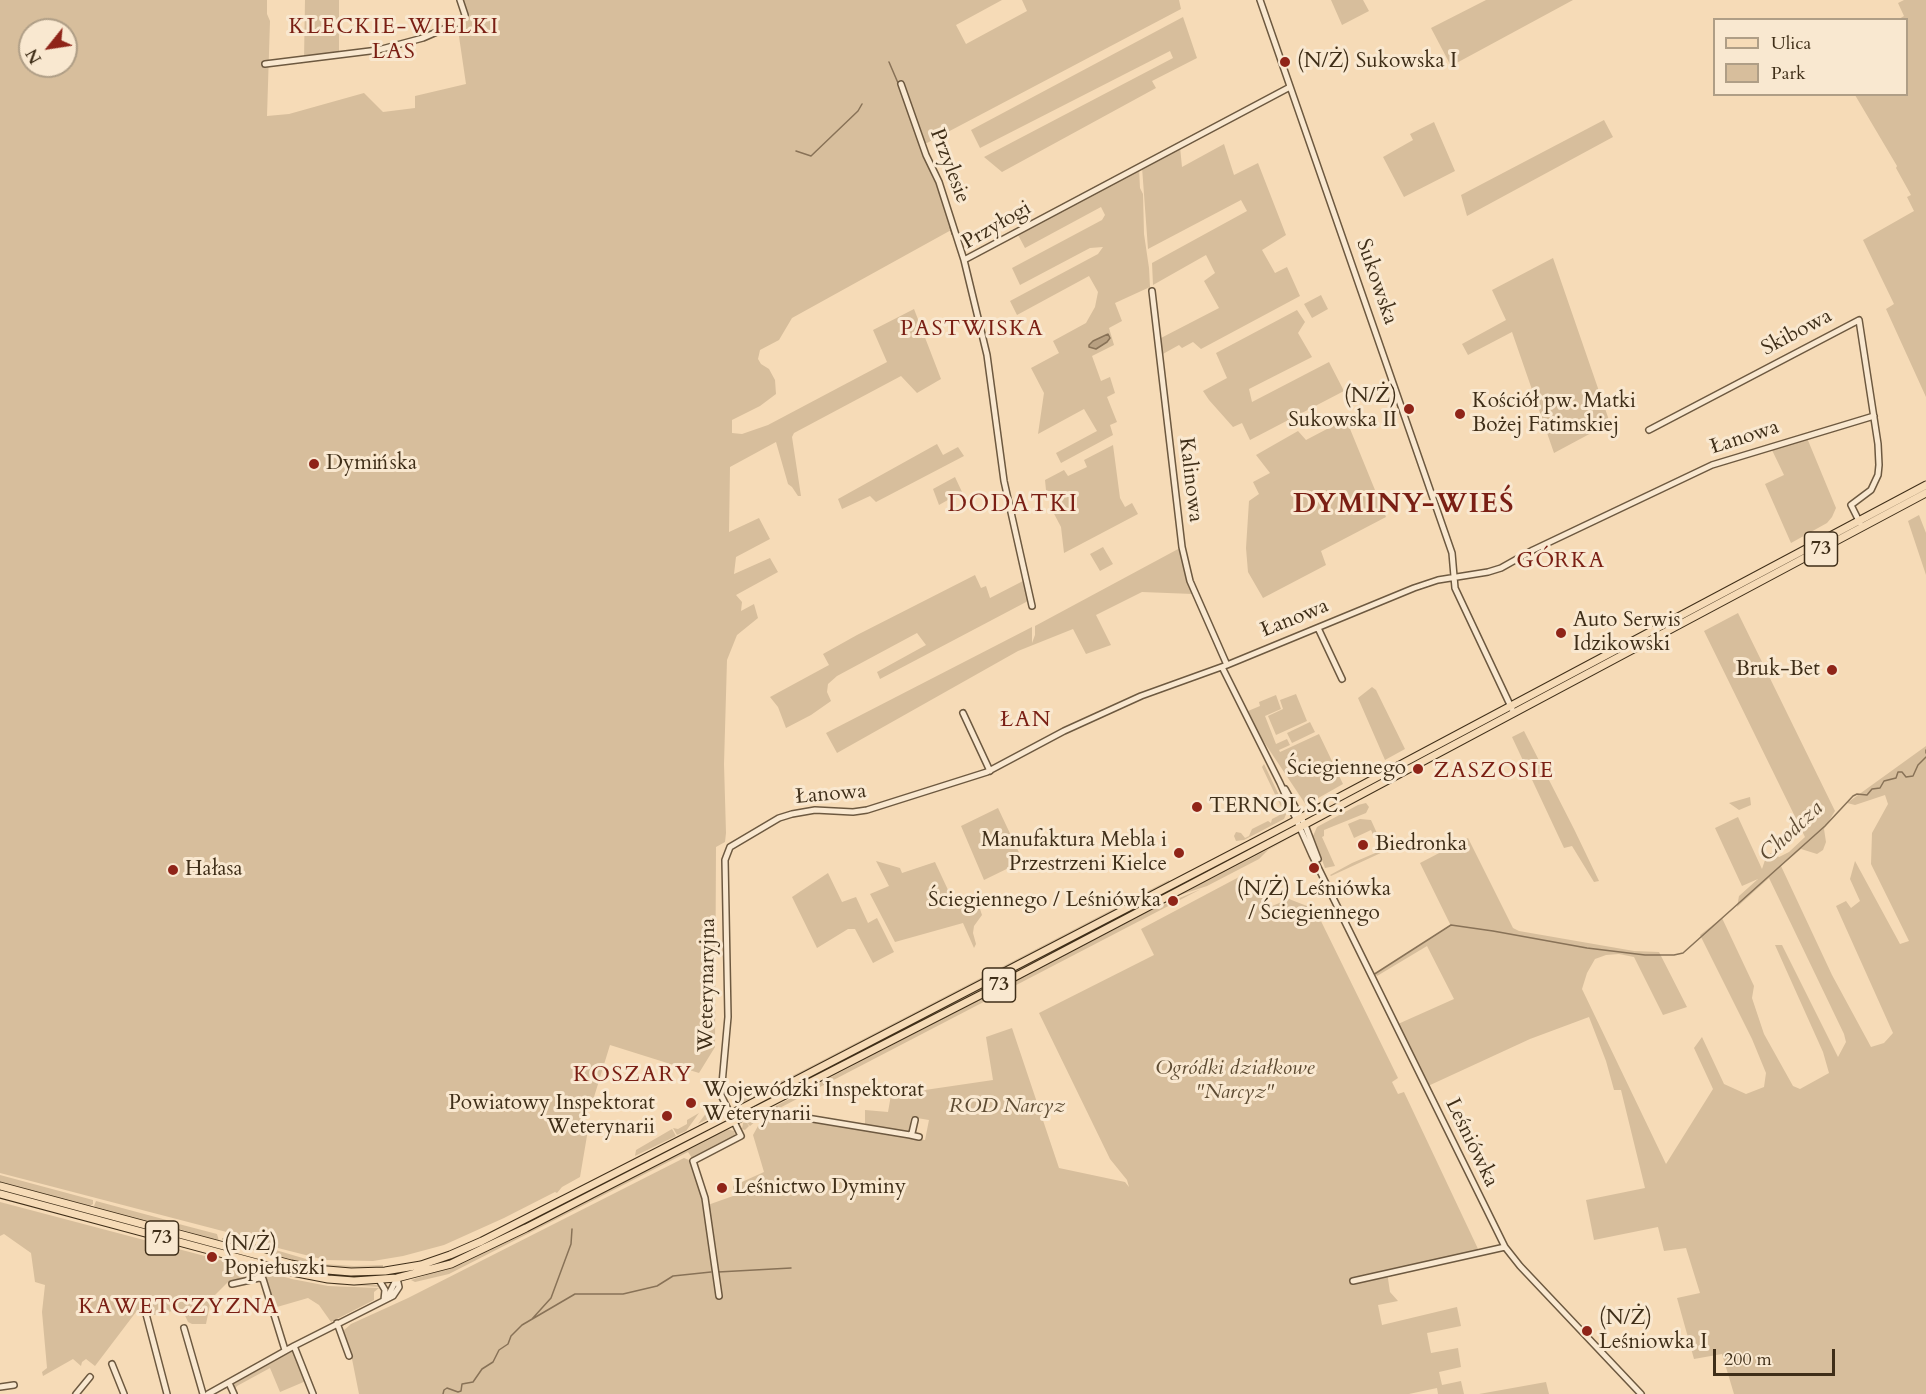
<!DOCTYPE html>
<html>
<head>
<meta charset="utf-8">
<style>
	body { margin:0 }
	#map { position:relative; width:1926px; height:1394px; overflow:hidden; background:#f6dbb7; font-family:Cardo,serif }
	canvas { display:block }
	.legend { position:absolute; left:1713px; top:18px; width:195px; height:78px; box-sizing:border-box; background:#f9e8d0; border:2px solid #af9e86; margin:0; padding:8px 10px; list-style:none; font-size:18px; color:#3f2e18 }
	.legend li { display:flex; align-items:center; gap:12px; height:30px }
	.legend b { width:30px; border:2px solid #af9e86 }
	.north { position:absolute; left:18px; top:18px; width:60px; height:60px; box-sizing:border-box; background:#f9e8d0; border:2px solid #af9e86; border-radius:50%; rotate:240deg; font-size:16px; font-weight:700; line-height:24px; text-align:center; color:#3f2e18 }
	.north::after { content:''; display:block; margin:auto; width:21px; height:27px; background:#8f2418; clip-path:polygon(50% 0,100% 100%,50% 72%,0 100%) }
	.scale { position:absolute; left:1713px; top:1349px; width:122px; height:27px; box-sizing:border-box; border:3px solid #3f2e18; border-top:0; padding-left:8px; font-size:18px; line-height:21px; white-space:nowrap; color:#3f2e18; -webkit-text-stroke:4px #f9e8d0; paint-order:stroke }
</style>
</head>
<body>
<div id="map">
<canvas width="1926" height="1394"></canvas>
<ul class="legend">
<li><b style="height:8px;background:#f6dbb7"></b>Ulica</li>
<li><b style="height:16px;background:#d7be9c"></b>Park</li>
</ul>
<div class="north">N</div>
<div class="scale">200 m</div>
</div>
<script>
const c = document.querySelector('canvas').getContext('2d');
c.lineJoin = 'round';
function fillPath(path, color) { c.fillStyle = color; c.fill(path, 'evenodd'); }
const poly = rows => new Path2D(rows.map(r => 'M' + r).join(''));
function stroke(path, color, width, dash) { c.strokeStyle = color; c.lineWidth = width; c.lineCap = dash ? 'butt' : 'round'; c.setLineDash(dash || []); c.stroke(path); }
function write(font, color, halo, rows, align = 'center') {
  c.font = font + ' Cardo,serif'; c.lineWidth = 6; c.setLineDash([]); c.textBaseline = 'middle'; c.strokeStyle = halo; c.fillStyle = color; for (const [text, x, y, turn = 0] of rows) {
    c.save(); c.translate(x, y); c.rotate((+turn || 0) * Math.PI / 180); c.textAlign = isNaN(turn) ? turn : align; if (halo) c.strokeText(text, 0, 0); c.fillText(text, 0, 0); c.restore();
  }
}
const green = poly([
	[0,0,267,0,267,14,270,21,267,116,289,114,364,93,383,112,415,108,415,96,466,84,457,23,465,17,457,0,1002,0,956,25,966,44,1027,11,1022,0,1179,0,1181,9,925,144,953,229,792,318,779,340,760,350,758,359,761,364,769,369,775,380,776,394,760,406,732,420,732,433,742,434,768,425,887,362,873,330,914,309,941,379,917,393,901,376,794,433,792,437,801,496,798,496,792,487,788,484,776,442,730,467,729,532,759,518,770,539,736,557,734,574,770,558,778,572,736,595,742,602,741,611,754,604,758,618,737,635,727,660,724,764,726,833,725,842,716,847,715,1047,699,1073,610,1045,594,1097,581,1114,589,1124,580,1177,562,1187,557,1193,555,1192,504,1218,444,1245,403,1256,373,1261,325,1260,278,1248,238,1235,0,1173],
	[30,30,66,30,66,66,30,66],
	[305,0,339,0,339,55,304,60],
	[1331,0,1363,0,1369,11,1342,25],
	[1486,0,1573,0,1451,66,1431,28],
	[1904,0,1926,0,1926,397,1886,309,1894,304,1863,240,1914,211,1907,197,1911,195,1896,168,1897,166,1855,95,1906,94,1906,20,1899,19,1904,16,1898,3],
	[1183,17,1197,58,1152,81,1156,88,1002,172,984,157,1173,58,1170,51,980,148,971,130],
	[1604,120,1613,137,1467,216,1461,195],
	[1434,122,1455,171,1404,197,1383,157,1413,140,1410,134],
	[1224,144,1234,175,1258,163,1286,235,1262,250,1275,273,1287,267,1300,296,1201,349,1193,342,1182,348,1179,345,1161,355,1159,339,1219,308,1204,281,1215,273,1206,255,1153,285,1152,263,1247,211,1241,200,1148,249,1142,167,1180,147,1182,167],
	[1139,168,1140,188,1143,194,1144,234,1149,268,1150,287,1115,303,1122,321,1109,328,1114,345,1092,356,1101,381,1110,377,1115,393,1107,397,1117,422,1110,425,1113,435,1061,463,1056,453,1097,431,1084,409,1038,434,1044,393,1031,368,1059,353,1053,341,1086,323,1095,307,1098,292,1089,276,1017,315,1010,301,1098,254,1103,247,1090,248,1020,285,1012,268,1102,220,1105,215,1101,207,1025,248,1017,233],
	[1553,258,1610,423,1554,453,1512,332,1468,355,1462,344,1506,320,1492,290],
	[1321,295,1328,309,1312,318,1304,304],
	[1297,310,1305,322,1298,333,1312,357,1249,389,1252,402,1329,362,1344,391,1250,440,1242,423,1233,427,1209,400,1203,391,1227,378,1216,353],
	[1346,419,1386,517,1321,551,1326,565,1263,598,1248,572,1246,548,1249,501,1259,494,1253,482,1270,473,1256,455,1298,431,1306,440],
	[1807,438,1836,508,1832,517,1827,523,1791,543,1765,484,1784,475,1771,448],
	[937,444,943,455,958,447,964,456,876,502,870,496,842,509,838,499],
	[1113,445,1120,498,1125,507,1132,503,1138,514,1064,553,1061,527,1051,508,1055,506,1046,490,1045,480,1064,470,1068,476,1087,467,1084,460],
	[955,477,962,492,939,505,933,489],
	[1919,515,1926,533,1926,575,1908,521],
	[1103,547,1113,564,1100,571,1090,554],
	[1180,548,1193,594,1142,592,1096,615,1111,645,1086,654,1073,629,1018,651,837,753,826,733,1032,627,1032,643,1035,635,1035,626],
	[975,575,981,588,986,586,990,598,1023,581,1028,601,880,679,877,672,926,645,917,633,837,676,828,684,827,692,831,701,811,715,786,728,778,707,770,697,829,665,823,654,857,635],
	[1738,613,1835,811,1824,829,1826,842,1823,850,1817,854,1801,849,1781,866,1832,975,1871,1047,1884,1043,1893,1033,1836,906,1846,901,1851,908,1860,901,1850,879,1855,861,1900,944,1909,941,1871,864,1872,833,1888,804,1885,795,1855,805,1847,803,1926,746,1926,1394,1734,1394,1722,1354,1694,1359,1677,1298,1700,1293,1686,1248,1664,1251,1658,1227,1594,1240,1586,1200,1645,1188,1621,1090,1614,1090,1606,1061,1589,1017,1530,1039,1428,1086,1398,1024,1454,999,1427,946,1377,976,1375,974,1451,926,1420,863,1468,838,1513,928,1519,931,1634,951,1659,952,1687,1007,1663,1015,1634,957,1619,954,1606,955,1595,959,1587,973,1582,989,1666,1164,1713,1089,1694,1048,1702,1037,1724,1084,1746,1094,1764,1087,1766,1073,1752,1039,1700,935,1722,918,1754,986,1752,998,1764,1034,1793,1086,1800,1089,1829,1073,1823,1052,1775,945,1782,945,1838,1057,1846,1042,1844,1034,1769,878,1737,907,1739,896,1758,879,1742,886,1715,828,1738,817,1762,869,1766,857,1771,853,1779,857,1789,852,1805,837,1704,631],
	[1372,687,1376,690,1405,749,1385,760,1358,698],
	[1296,694,1307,721,1276,735,1268,716,1283,709,1280,700],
	[1276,695,1281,709,1265,716,1276,744,1287,739,1290,745,1279,750,1280,752,1319,734,1343,784,1306,805,1260,736,1248,711,1260,706,1259,702],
	[1310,722,1315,732,1292,743,1287,733],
	[1524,731,1574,829,1599,881,1594,882,1572,846,1564,848,1512,737],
	[1264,764,1287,812,1284,819,1244,840,1236,841,1234,836,1236,832,1241,833,1245,838,1249,836,1252,829,1268,821,1271,823,1272,819,1278,816,1280,818,1278,816,1282,813,1282,809,1262,767],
	[1750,797,1751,805,1739,810,1729,803],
	[1366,803,1369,807,1366,813,1324,830,1324,836,1322,837,1335,866,1325,868,1313,836,1317,827,1358,805],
	[998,808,1023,861,984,880,961,826],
	[1360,819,1371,820,1385,851,1331,876,1330,875,1352,863,1380,851,1371,830,1354,838,1348,824],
	[1288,829,1084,938,743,1113,804,1079],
	[1292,837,1268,850,1259,859,1207,886,1180,895],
	[876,861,900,868,902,873,935,862,955,905,980,909,982,915,974,926,973,933,976,944,974,948,963,923,895,942,870,894,889,886],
	[828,873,842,902,856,897,868,923,877,918,894,952,873,963,855,929,848,929,817,948,792,897],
	[1239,877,1250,892,1267,898,1272,906,1289,899,1307,906,1318,915,1398,1078,1392,1082,1398,1094,1404,1092,1479,1251,1387,1272,1390,1292,1398,1301,1378,1305,1382,1325,1457,1307,1461,1326,1427,1333,1431,1353,1458,1348,1461,1367,1439,1372,1442,1385,1461,1381,1464,1394,1438,1394,1437,1388,1409,1394,359,1394,352,1359,342,1332,351,1324,408,1298,684,1158,689,1160,705,1206,733,1196,733,1186,764,1172,753,1135,758,1126,777,1117,925,1140,929,1120,911,1117,909,1132,865,1126,865,1110,888,1112,891,1095,993,1080,986,1037,1012,1028,1059,1168,1125,1182,1129,1187,1127,1180,1110,1159,1039,1013,1154,955,1141,929],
	[1169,880,1170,882,1166,885,797,1076,740,1104,734,1103,735,1098,751,1096,798,1073],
	[1201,889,770,1113,768,1110,1151,910],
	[717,1105,721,1108,720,1113,698,1124,710,1108],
	[767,1110,769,1114,757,1120,750,1126,746,1122,749,1126,745,1130,742,1129,743,1123],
	[699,1113,686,1131,677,1135,673,1128,678,1129,687,1124,687,1120],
	[672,1129,676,1136,635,1156,636,1150],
	[727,1129,734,1131,735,1135,734,1138,692,1158,688,1152,449,1274,415,1282,411,1280,464,1263],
	[0,1175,93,1200,93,1204,90,1206,0,1182],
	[96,1201,174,1222,175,1229,96,1208,94,1206],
	[0,1202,292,1279,328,1286,379,1288,374,1292,374,1300,331,1322,319,1305,308,1298,277,1307,273,1302,268,1284,263,1277,233,1283,228,1282,211,1299,206,1324,192,1324,188,1322,182,1309,144,1317,136,1312,95,1366,86,1359,82,1362,81,1366,73,1359,43,1376,42,1372,47,1368,42,1312,45,1285,35,1282,31,1253,4,1234,0,1236],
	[175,1223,217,1234,219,1241,176,1228],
	[222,1238,235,1238,323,1264,354,1266,383,1265,383,1268,344,1269,319,1266,223,1243],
	[222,1248,289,1266,384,1274,384,1276,355,1278,315,1275,221,1251],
	[219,1258,235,1260,315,1282,351,1285,376,1285,382,1287,340,1285,315,1282],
	[293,1351,306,1381,280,1392,270,1368,237,1386,234,1390,234,1384],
	[1546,1382,1549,1394,1479,1394]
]);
const water = poly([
	[1108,334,1110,338,1107,342,1096,349,1089,347,1089,345,1093,341,1108,334]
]);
const stream = poly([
	[889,62,898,83],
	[796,151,811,156,858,111,862,104],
	[950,226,952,234],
	[1926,750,1926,753],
	[1373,975,1451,925,1493,931,1587,948,1645,955,1674,955,1683,953,1825,826,1853,796,1857,794,1867,795,1872,789,1880,788,1884,781,1896,778,1898,772,1902,772,1906,777,1913,776,1918,765,1926,757],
	[718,1272,791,1268],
	[532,1319,551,1298,571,1244,572,1229],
	[443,1394,444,1390,447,1388,458,1392,461,1391,462,1384,473,1382,482,1369,493,1362,499,1350,508,1344,511,1336,522,1325,575,1294,623,1294,657,1286,673,1276,711,1272]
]);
const minor = poly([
	[1260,0,1452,553,1455,588,1512,709],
	[265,64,378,50,423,38,462,21,465,15,460,0],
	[901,84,926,155,939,182,964,260],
	[1152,291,1182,547,1190,581,1227,665],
	[1649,430,1859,320,1878,444,1879,465,1878,475,1871,490,1851,505,1860,523],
	[1032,606,1004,481,987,355,964,260,1290,87],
	[1318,628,1342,679],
	[1222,667,1280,783,1312,855,1505,1247,1520,1266,1641,1394],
	[963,713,990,771],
	[1285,789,1305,825,1318,859],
	[777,1111,786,1117,807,1118,910,1135,912,1133,915,1120],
	[910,1135,919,1137],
	[379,1280,385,1290,384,1300],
	[1353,1281,1505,1247],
	[232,1284,259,1278,263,1279,285,1350],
	[719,1296,705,1198,693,1161,741,1136,721,1095,728,1017,725,860,730,847,779,818,792,814,815,810,853,812,867,810,987,772,1064,731,1141,696,1227,665,1414,588,1438,580,1488,572,1501,568,1533,550,1712,465,1874,416],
	[387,1298,397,1278],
	[146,1314,167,1394],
	[337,1323,349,1356],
	[184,1328,203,1394],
	[294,1346,313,1394],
	[112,1364,124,1394],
	[229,1383,234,1394],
	[0,1387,14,1385],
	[76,1394,90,1377],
	[208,1394,294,1346,393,1296,399,1287,397,1278]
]);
const major = poly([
	[0,1186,291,1264,315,1269,351,1272,385,1271,421,1265,450,1255,482,1241,729,1115,1287,825,1926,485],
	[0,1194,287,1271,328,1279,354,1281,397,1278,451,1264,526,1228,988,991,1300,827,1926,493]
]);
const markers = [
	[1285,62,6,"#8f2418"],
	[1409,409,6,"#8f2418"],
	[1460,414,6,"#8f2418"],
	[314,464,6,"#8f2418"],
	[1561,633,6,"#8f2418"],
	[1832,670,6,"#8f2418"],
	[1418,769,6,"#8f2418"],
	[1197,807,6,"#8f2418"],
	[1363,845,6,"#8f2418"],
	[1179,853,6,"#8f2418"],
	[1314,868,6,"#8f2418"],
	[173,870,6,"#8f2418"],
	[1173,901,6,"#8f2418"],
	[691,1103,6,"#8f2418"],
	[667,1116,6,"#8f2418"],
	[722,1188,6,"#8f2418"],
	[212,1257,6,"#8f2418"],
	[1587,1331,6,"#8f2418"]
];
const shields = [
	[1821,549,33],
	[999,985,33],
	[162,1238,33]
];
const shieldNames = [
	["73",1821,549],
	["73",999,985],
	["73",162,1238]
];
const poiNames = [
	["(N/Ż) Sukowska I",1297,62],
	["(N/Ż)",1397,397,"right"],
	["Sukowska II",1397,421,"right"],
	["Kościół pw. Matki",1472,402],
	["Bożej Fatimskiej",1472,426],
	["Dymińska",326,464],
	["Auto Serwis",1573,621],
	["Idzikowski",1573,645],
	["Bruk-Bet",1820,670,"right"],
	["Ściegiennego",1406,769,"right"],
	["TERNOL S.C.",1209,807],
	["Manufaktura Mebla i",1167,841,"right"],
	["Przestrzeni Kielce",1167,865,"right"],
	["Biedronka",1375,845],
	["Hałasa",185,870],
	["(N/Ż) Leśniówka",1314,890,"center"],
	["/ Ściegiennego",1314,914,"center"],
	["Ściegiennego / Leśniówka",1161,901,"right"],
	["Wojewódzki Inspektorat",703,1091],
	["Weterynarii",703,1115],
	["Powiatowy Inspektorat",655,1104,"right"],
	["Weterynarii",655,1128,"right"],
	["Leśnictwo Dyminy",734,1188],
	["(N/Ż)",224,1245],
	["Popiełuszki",224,1269],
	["(N/Ż)",1599,1319],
	["Leśniowka I",1599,1343]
];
const streetNames = [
	["Przylesie",949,166,69],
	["Przyłogi",997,226,-30],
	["Sukowska",1376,282,71],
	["Skibowa",1797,333,-28],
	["Łanowa",1745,438,-18],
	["Kalinowa",1190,480,83],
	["Łanowa",1295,619,-22],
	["Łanowa",831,795,-5],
	["Weterynaryjna",708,985,-89],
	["Leśniówka",1471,1143,64]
];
const parkNames = [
	["Ogródki działkowe",1235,1069],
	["\"Narcyz\"",1235,1093],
	["ROD Narcyz",1007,1107]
];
const neighbourhoodNames = [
	["KLECKIE-WIELKI",394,28],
	["LAS",394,53],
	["PASTWISKA",972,330],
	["GÓRKA",1561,562],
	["ŁAN",1026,721],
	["ZASZOSIE",1494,772],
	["KOSZARY",633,1076],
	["KAWETCZYZNA",179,1308]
];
const waterNames = [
	["Chodcza",1792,832,-43]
];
const quarterNames = [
	["DODATKI",1013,505]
];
const districtNames = [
	["DYMINY-WIEŚ",1404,506]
];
fillPath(green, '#d7be9c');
fillPath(water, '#b8a081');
stroke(water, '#887257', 1.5);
stroke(stream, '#887257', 1.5);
stroke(minor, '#6d5940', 8);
stroke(major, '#3f2e18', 9);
stroke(minor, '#f9e8d0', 5);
stroke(major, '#f6dbb7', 7);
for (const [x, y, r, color] of markers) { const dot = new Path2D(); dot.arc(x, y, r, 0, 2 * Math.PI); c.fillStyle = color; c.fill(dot); stroke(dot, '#f9e8d0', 2); }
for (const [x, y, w] of shields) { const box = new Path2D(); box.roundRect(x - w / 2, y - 17, w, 34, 4.5); c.fillStyle = '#f9e8d0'; c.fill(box); stroke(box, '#3f2e18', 1.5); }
write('bold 20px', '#3f2e18', null, shieldNames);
write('21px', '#3f2e18', '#f9e8d0', poiNames, 'left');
write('21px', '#3f2e18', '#f9e8d0', streetNames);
write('italic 21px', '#5d4b32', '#f9e8d0', parkNames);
c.letterSpacing = '1.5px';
write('22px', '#7a1f14', '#f9e8d0', neighbourhoodNames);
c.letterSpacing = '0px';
write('italic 22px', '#5d4a32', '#f9e8d0', waterNames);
c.letterSpacing = '1.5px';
write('24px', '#7a1f14', '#f9e8d0', quarterNames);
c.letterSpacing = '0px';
c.letterSpacing = '1.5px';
write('bold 27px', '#7a1f14', '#f9e8d0', districtNames);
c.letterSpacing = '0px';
</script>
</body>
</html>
